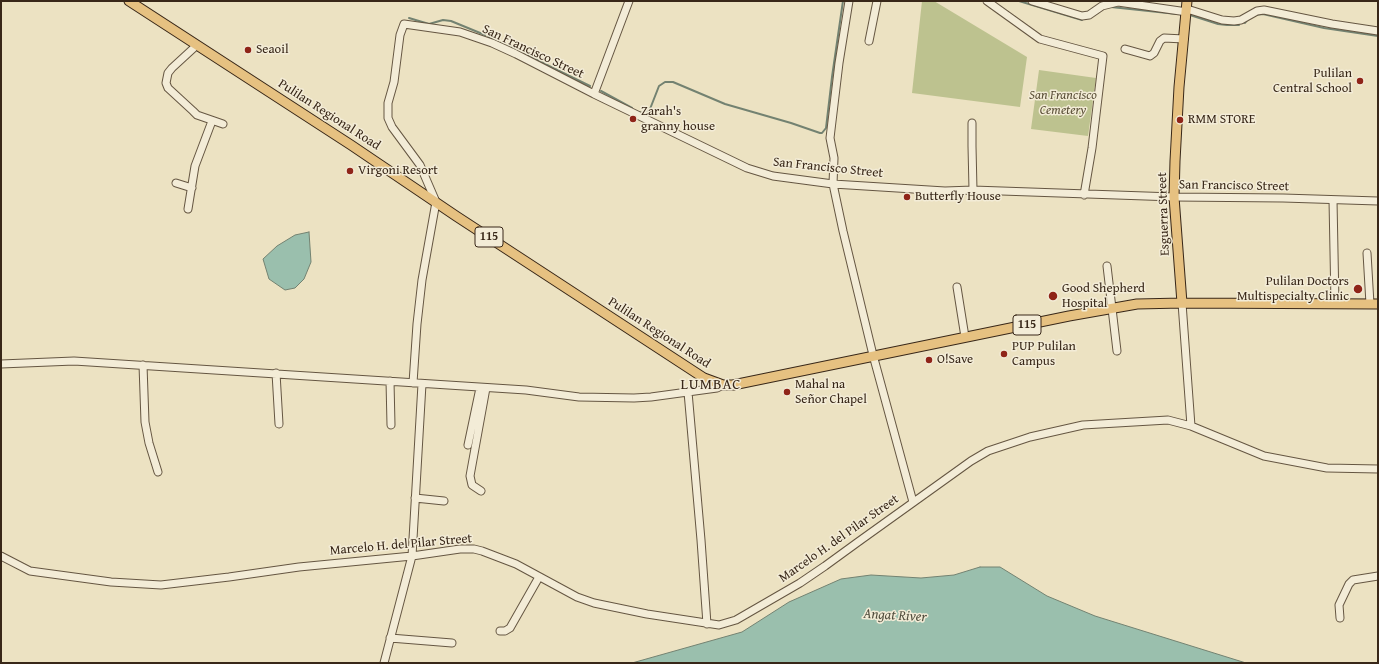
<!DOCTYPE html>
<html>
<head>
<meta charset="utf-8">
<style>
	body { margin:0 }
	#map { position:relative; width:1379px; height:664px; overflow:hidden; background:#ece2c2; font-family:"Gentium Book Plus",serif }
	canvas { display:block }
	.frame { position:absolute; inset:0; border:2px solid #382718; pointer-events:none }
</style>
</head>
<body>
<div id="map">
<canvas width="1379" height="664"></canvas>
<div class="frame"></div>
</div>
<script>
const c = document.querySelector('canvas').getContext('2d');
c.lineJoin = 'round';
function fillPath(path, color) { c.fillStyle = color; c.fill(path, 'evenodd'); }
const poly = rows => new Path2D(rows.map(r => 'M' + r).join(''));
function stroke(path, color, width, dash) { c.strokeStyle = color; c.lineWidth = width; c.lineCap = dash ? 'butt' : 'round'; c.setLineDash(dash || []); c.stroke(path); }
function write(font, color, halo, rows, align = 'center') {
  c.font = font + ' "Gentium Book Plus",serif'; c.lineWidth = 3; c.setLineDash([]); c.textBaseline = 'middle'; c.strokeStyle = halo; c.fillStyle = color; for (const [text, x, y, turn = 0] of rows) {
    c.save(); c.translate(x, y); c.rotate((+turn || 0) * Math.PI / 180); c.textAlign = isNaN(turn) ? turn : align; if (halo) c.strokeText(text, 0, 0); c.fillText(text, 0, 0); c.restore();
  }
}
const green = poly([
	[922,1,934,1,1027,57,1020,107,912,93],
	[1039,70,1096,78,1088,136,1031,129]
]);
const water = poly([
	[309,232,311,262,304,279,295,288,285,290,269,279,263,259,277,246,295,235,309,232],
	[980,567,1000,567,1047,596,1095,616,1246,663,632,663,742,632,789,602,841,579,871,575,921,578,954,575,980,567]
]);
const stream = poly([
	[1019,1,1082,20],
	[1111,7,1177,14],
	[1190,15,1218,24,1227,25,1239,25],
	[1255,15,1263,14,1324,28,1378,36],
	[409,18,429,24,443,20,451,21,485,35],
	[1245,23,1248,19],
	[488,37,496,41],
	[498,42,505,45],
	[508,46,590,86],
	[601,91,632,108],
	[637,112,644,113,647,112,650,109,659,86,665,82,673,82,725,104,791,123,820,133,822,133,826,128,832,77,843,1]
]);
const minor = poly([
	[849,1,839,63,830,138,834,158,833,184,843,231,873,355,913,502],
	[987,1,1040,39,1103,56,1092,148,1084,195],
	[1032,1,1082,16,1089,15,1102,6,1118,2,1187,12],
	[1187,9,1222,20,1234,21,1241,20,1257,11,1264,10,1332,24,1378,31],
	[869,41,877,1],
	[197,45,172,68,168,73,166,83,168,88,193,111,197,115,223,124],
	[1125,49,1150,56,1154,53,1160,41,1164,38,1184,39],
	[594,94,629,1],
	[972,123,972,146,973,190],
	[176,183,192,188],
	[1333,200,1335,304],
	[188,209,195,166,212,121],
	[1367,253,1370,304],
	[1107,266,1117,351],
	[957,287,965,337],
	[1182,303,1191,426],
	[1,364,74,361,526,390,579,397,634,398,651,397,717,388,723,385],
	[143,365,145,422,149,443,158,472],
	[276,373,279,424],
	[390,381,391,425],
	[413,383,417,324,422,280,436,202,420,165,392,127,388,118,388,103,394,82,400,35,404,24,460,32,492,43,516,54,594,94,747,168,773,176,833,184,945,191,973,190,1174,197,1283,198,1378,201],
	[688,392,701,540,707,624],
	[468,445,480,388],
	[481,491,472,485,470,476,486,388],
	[415,498,444,501],
	[1,556,30,571,111,582,161,585,229,577,299,567,412,556,460,549,474,549,482,551,516,564,577,597,594,603,647,614,719,625,736,620,800,583,825,566,858,542,971,461,988,451,1030,437,1083,425,1168,420,1191,426,1264,456,1327,468,1378,469],
	[1340,618,1339,605,1349,584,1353,580,1378,576],
	[500,631,505,631,510,628,539,577],
	[390,638,452,643],
	[384,663,412,556,422,384]
]);
const major = poly([
	[129,1,351,145,456,216,704,378,723,385,733,385,1069,316,1137,304,1182,303,1378,304],
	[1182,303,1174,197,1175,161,1179,87,1187,1]
]);
const markers = [
	[248,50,4,"#8f2418"],
	[1360,81,4,"#8f2418"],
	[633,119,4,"#8f2418"],
	[1180,120,4,"#8f2418"],
	[350,171,4,"#8f2418"],
	[907,197,4,"#8f2418"],
	[1358,289,5,"#8f2418"],
	[1053,296,5,"#8f2418"],
	[1004,354,4,"#8f2418"],
	[929,360,4,"#8f2418"],
	[787,392,4,"#8f2418"]
];
const shields = [
	[489,237,28],
	[1027,325,28]
];
const shieldNames = [
	["115",489,237],
	["115",1027,325]
];
const poiNames = [
	["Seaoil",256,50],
	["Pulilan",1352,74,"right"],
	["Central School",1352,89,"right"],
	["Zarah's",641,112],
	["granny house",641,127],
	["RMM STORE",1188,120],
	["Virgoni Resort",358,171],
	["Butterfly House",915,197],
	["Pulilan Doctors",1349,282,"right"],
	["Multispecialty Clinic",1349,297,"right"],
	["Good Shepherd",1062,289],
	["Hospital",1062,304],
	["PUP Pulilan",1012,347],
	["Campus",1012,362],
	["O!Save",937,360],
	["Mahal na",795,385],
	["Señor Chapel",795,400]
];
const streetNames = [
	["San Francisco Street",533,52,25],
	["Pulilan Regional Road",329,115,33],
	["San Francisco Street",828,168,6],
	["San Francisco Street",1234,186,1],
	["Esguerra Street",1164,214,-92],
	["Pulilan Regional Road",659,333,33],
	["Marcelo H. del Pilar Street",839,539,-35],
	["Marcelo H. del Pilar Street",401,545,-5]
];
const parkNames = [
	["San Francisco",1063,96],
	["Cemetery",1063,111]
];
const waterNames = [
	["Angat River",895,616,3]
];
const quarterNames = [
	["LUMBAC",711,385]
];
fillPath(green, '#bdc28f');
fillPath(water, '#9abfad');
stroke(water, '#738271', 1);
stroke(stream, '#738271', 2);
stroke(minor, '#655642', 9);
stroke(major, '#382718', 11);
stroke(minor, '#f3ecd7', 7);
stroke(major, '#e6c181', 9);
for (const [x, y, r, color] of markers) { const dot = new Path2D(); dot.arc(x, y, r, 0, 2 * Math.PI); c.fillStyle = color; c.fill(dot); stroke(dot, '#f3ecd7', 1.5); }
for (const [x, y, w] of shields) { const box = new Path2D(); box.roundRect(x - w / 2, y - 10, w, 20, 3); c.fillStyle = '#f3ecd7'; c.fill(box); stroke(box, '#382718', 1); }
write('bold 12px', '#382718', null, shieldNames);
write('13px', '#382718', '#f3ecd7', poiNames, 'left');
write('13px', '#382718', '#f3ecd7', streetNames);
write('italic 13px', '#594e36', '#f3ecd7', parkNames);
write('italic 14px', '#504d3d', '#f3ecd7', waterNames);
c.letterSpacing = '1px';
write('15px', '#382718', '#f3ecd7', quarterNames);
c.letterSpacing = '0px';
</script>
</body>
</html>
